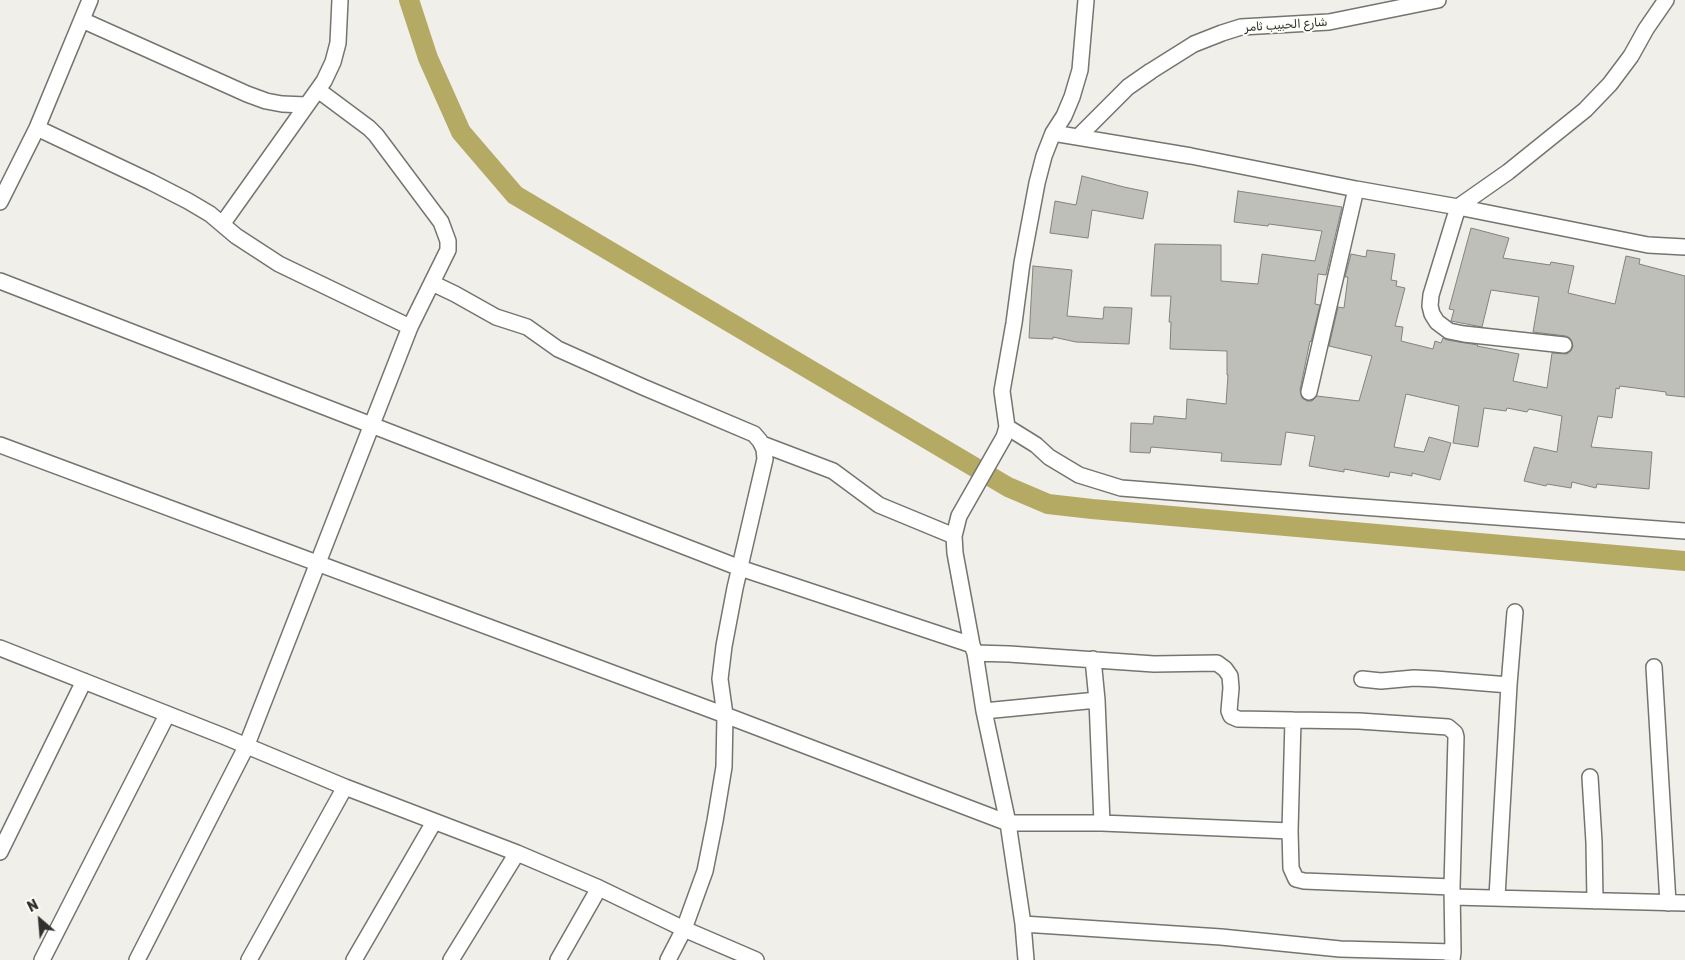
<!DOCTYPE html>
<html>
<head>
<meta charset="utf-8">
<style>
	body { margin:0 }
	#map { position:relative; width:1685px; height:960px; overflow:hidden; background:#f0efea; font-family:Rubik,sans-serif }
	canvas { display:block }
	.north { position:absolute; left:15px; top:895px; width:50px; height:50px; -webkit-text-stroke:4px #fdfdf7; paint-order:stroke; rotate:333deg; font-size:14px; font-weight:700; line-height:20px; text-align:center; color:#30302e }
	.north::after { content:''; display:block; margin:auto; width:18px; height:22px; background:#30302e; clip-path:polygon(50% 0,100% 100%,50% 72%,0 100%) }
</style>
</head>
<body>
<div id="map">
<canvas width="1685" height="960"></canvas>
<div class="north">N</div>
</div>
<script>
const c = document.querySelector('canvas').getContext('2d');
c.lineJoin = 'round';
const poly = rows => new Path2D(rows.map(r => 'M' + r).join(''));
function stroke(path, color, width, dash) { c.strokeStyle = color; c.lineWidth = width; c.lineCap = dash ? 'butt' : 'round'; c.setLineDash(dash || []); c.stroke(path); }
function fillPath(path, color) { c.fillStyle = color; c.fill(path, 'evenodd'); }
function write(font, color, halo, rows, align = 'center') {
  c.font = font + ' Rubik,Cairo,sans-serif'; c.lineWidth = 4; c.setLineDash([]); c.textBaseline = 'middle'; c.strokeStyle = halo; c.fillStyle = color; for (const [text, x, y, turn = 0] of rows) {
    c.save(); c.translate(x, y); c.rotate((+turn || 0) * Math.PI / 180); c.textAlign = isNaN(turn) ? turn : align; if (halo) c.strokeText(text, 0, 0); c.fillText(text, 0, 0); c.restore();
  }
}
const canal = poly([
	[409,0,428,58,461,132,515,195,1008,487,1048,504,1092,509,1685,561]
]);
const building = poly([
	[1082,176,1124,187,1148,192,1143,219,1092,210,1088,238,1050,233,1055,201,1076,205,1082,176],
	[1238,191,1342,207,1326,275,1318,274,1315,304,1320,305,1311,342,1310,341,1300,390,1302,398,1307,401,1312,401,1317,396,1359,401,1372,356,1329,346,1338,307,1344,308,1348,277,1345,277,1351,254,1366,257,1367,250,1395,254,1391,280,1397,281,1396,286,1405,288,1395,326,1403,327,1401,341,1433,349,1435,341,1441,343,1443,338,1447,340,1478,345,1477,346,1519,354,1513,381,1547,388,1552,353,1567,354,1571,351,1573,346,1570,338,1566,336,1533,332,1539,297,1491,290,1482,327,1451,321,1454,310,1449,309,1471,228,1509,238,1503,258,1550,265,1551,262,1574,266,1568,293,1615,304,1626,256,1640,259,1639,264,1685,276,1685,397,1666,395,1666,392,1620,386,1619,389,1616,388,1612,418,1598,416,1591,447,1652,452,1649,489,1597,484,1596,488,1572,482,1571,488,1547,484,1546,486,1524,481,1534,447,1557,452,1562,416,1529,409,1527,412,1507,408,1506,411,1484,408,1478,447,1453,443,1459,406,1406,394,1394,447,1424,452,1429,437,1451,443,1440,480,1412,473,1412,476,1390,472,1389,477,1344,469,1344,472,1309,466,1315,436,1286,432,1281,465,1221,461,1222,453,1151,447,1150,453,1130,452,1131,423,1153,424,1154,416,1186,419,1187,399,1226,404,1228,375,1227,375,1227,351,1170,349,1171,322,1169,322,1171,296,1151,296,1155,244,1221,245,1221,281,1258,284,1262,254,1315,261,1322,231,1269,224,1268,226,1234,222,1238,191],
	[1033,266,1072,270,1067,316,1103,319,1104,307,1132,308,1129,344,1076,342,1053,337,1053,339,1029,338,1033,266]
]);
const minor = poly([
	[82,20,247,94,266,101,282,104,306,105],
	[37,128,151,182,188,201,210,214,236,236,279,264,410,327],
	[1053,133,1191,156,1356,189,1458,207,1648,245,1685,247],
	[1078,137,1128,87,1151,71,1194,44,1222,33,1241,27,1329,22,1438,0],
	[0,202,37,128,90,0],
	[223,223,324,81,333,62,338,43,340,0],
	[0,281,740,568,972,645],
	[432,283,455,294,496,317,527,327,558,349,643,387,754,434,760,441,764,449,765,459,735,588,724,646,720,679,725,715,724,767,715,821,705,871,684,929,668,960],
	[1564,345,1464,334,1449,331,1437,322,1432,314,1430,306,1431,295,1458,207,1508,172,1585,110,1610,84,1631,56,1646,29,1666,0],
	[1309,392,1356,189],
	[1007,427,1036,445,1049,457,1079,475,1121,488,1335,505,1685,531],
	[762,444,833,471,879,505,954,536],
	[0,445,725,715,1008,823,1102,823,1290,831,1291,868,1296,879,1304,881,1452,887,1453,952],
	[0,648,223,736,345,787,517,853,599,888,684,929,756,960],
	[975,653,1009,654,1154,664,1217,663,1225,669,1230,676,1231,688,1229,711,1231,716,1238,719,1293,720],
	[1093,659,1097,700,1102,823],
	[1654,667,1668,903],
	[1362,679,1381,681,1414,678,1435,679,1509,685,1497,897],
	[1509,685,1515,612],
	[984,711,1097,700],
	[1590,777,1594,842,1595,901],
	[1290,831,1293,720,1359,721,1448,727,1455,733,1456,737,1452,887],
	[0,852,84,681],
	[1453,897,1685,903],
	[1023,924,1221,937,1340,949,1453,952,1452,960],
	[42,960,167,715],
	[137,960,246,747,410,327,448,250,448,241,441,222,376,135,369,128,318,90],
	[249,960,345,787],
	[354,960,434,822],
	[451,960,517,853],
	[558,960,599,888],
	[1026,960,1023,924,1008,823,984,711,975,653,972,645,955,553,954,536,959,516,1004,437,1007,427,1002,391,1014,323,1022,263,1037,183,1044,156,1053,133,1064,116,1072,97,1080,70,1086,0]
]);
const streetNames = [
	["شارع الحبيب ثامر",1286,25,-4]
];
stroke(canal, '#b4aa64', 20);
fillPath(building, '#bfbfb9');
stroke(building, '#83827d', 1);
stroke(minor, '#75746f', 18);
stroke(minor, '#fff', 15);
write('12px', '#30302e', '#fdfdf7', streetNames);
</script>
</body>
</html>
